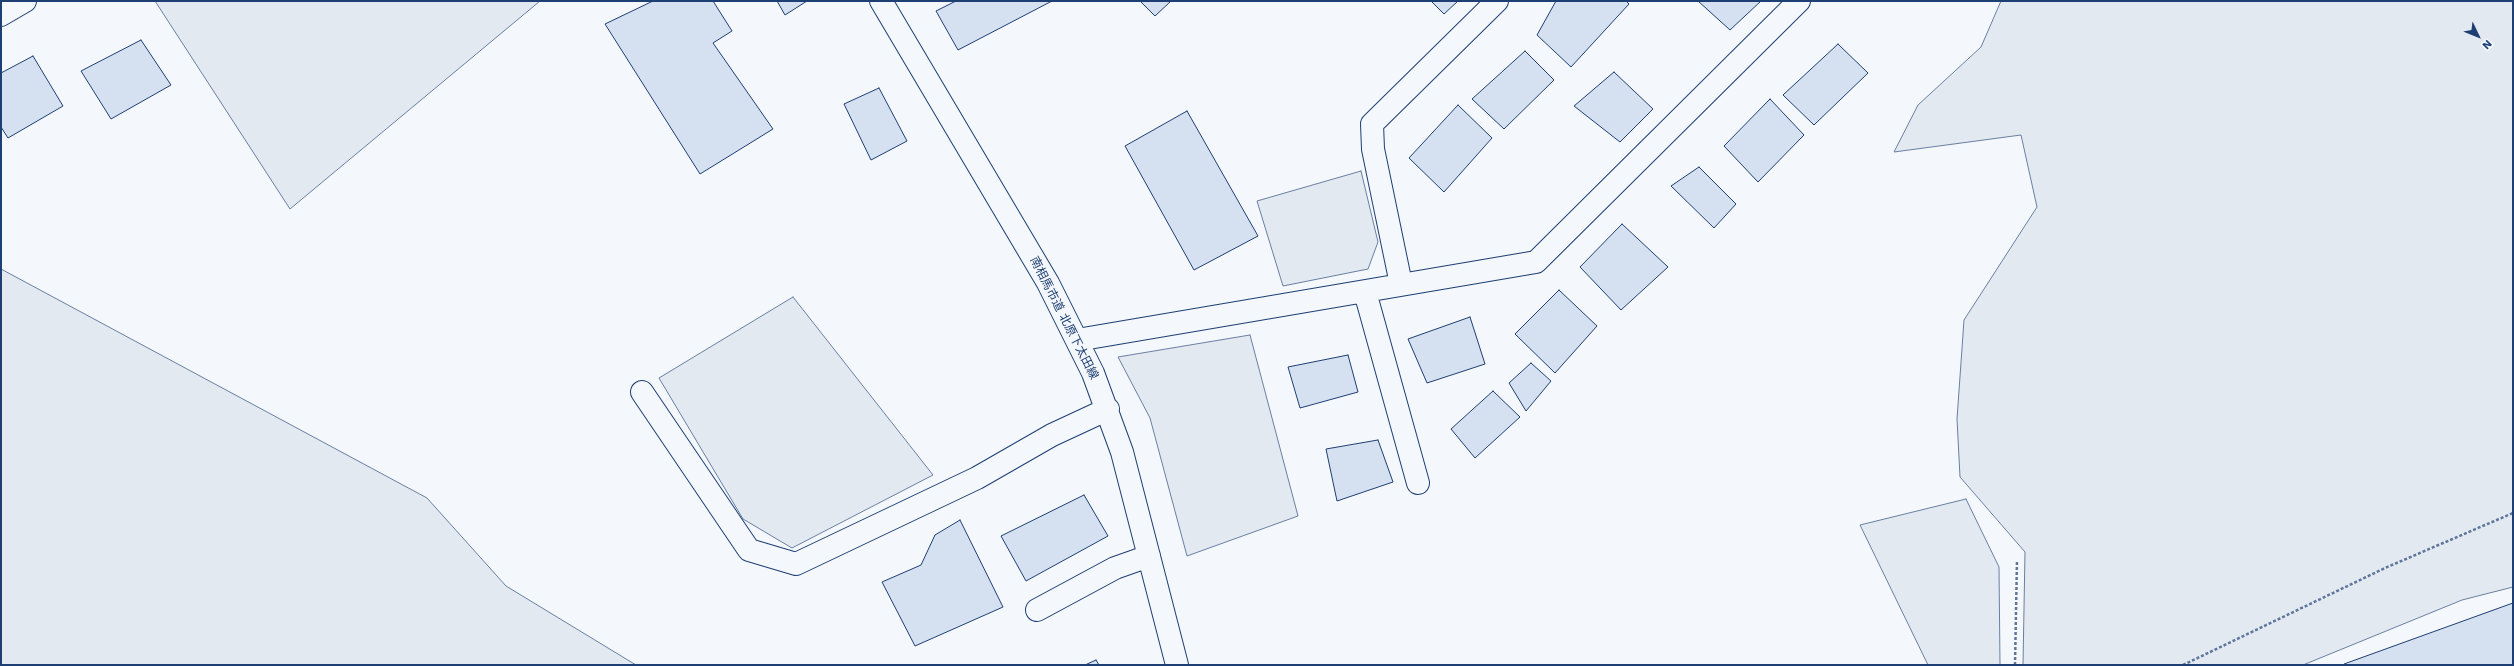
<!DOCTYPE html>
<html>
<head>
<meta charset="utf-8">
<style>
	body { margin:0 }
	#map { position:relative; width:2514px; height:666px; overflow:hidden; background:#f4f7fb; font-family:"Work Sans",sans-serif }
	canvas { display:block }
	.frame { position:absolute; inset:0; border:2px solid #1d3f73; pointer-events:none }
	.north { position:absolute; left:2458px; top:16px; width:40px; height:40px; -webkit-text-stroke:3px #f4f7fb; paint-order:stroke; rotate:133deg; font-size:11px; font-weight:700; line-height:16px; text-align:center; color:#1d3f73 }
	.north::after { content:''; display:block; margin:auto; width:14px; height:18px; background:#1d3f73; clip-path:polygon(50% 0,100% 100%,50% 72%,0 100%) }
</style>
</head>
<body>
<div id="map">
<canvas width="2514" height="666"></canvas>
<div class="frame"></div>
<div class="north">N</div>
</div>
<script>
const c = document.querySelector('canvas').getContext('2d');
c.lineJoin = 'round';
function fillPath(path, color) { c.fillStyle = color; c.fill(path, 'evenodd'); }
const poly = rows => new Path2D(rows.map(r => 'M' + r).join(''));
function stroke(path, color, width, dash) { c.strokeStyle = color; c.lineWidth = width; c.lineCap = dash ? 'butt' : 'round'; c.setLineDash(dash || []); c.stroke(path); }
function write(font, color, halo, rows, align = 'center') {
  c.font = font + ' "Work Sans","Noto Sans JP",sans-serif'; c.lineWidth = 3; c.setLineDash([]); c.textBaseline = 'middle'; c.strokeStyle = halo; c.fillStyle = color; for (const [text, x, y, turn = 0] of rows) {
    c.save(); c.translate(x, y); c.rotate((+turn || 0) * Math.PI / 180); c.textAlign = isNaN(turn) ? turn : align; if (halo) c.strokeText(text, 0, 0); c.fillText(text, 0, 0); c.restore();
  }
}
const green = poly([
	[155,1,540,1,290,209,155,1],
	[2001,1,2513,1,2513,587,2462,600,2303,665,2023,665,2025,552,1960,477,1957,419,1964,320,2037,207,2021,135,1894,152,1918,105,1981,47,2001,1],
	[1361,171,1378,242,1368,269,1283,286,1257,201,1361,171],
	[1,269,427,498,506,586,636,665,1,665,1,269],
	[793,297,933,475,792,548,743,519,659,378,793,297],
	[1250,335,1298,516,1187,556,1150,418,1118,357,1250,335],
	[1966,499,1999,567,2000,665,1928,665,1860,525,1966,499]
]);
const building = poly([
	[653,1,713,1,732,31,713,43,773,129,700,174,605,24,653,1],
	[777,1,807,1,785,15,777,1],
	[956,1,1052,1,958,50,936,11,956,1],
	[1140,1,1171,1,1155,16,1140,1],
	[1431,1,1458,1,1444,14,1431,1],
	[1556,1,1626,1,1629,4,1571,67,1537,35,1556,1],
	[1698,1,1761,1,1730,30,1698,1],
	[141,40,171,85,111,119,81,71,141,40],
	[1838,44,1868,73,1814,125,1783,95,1838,44],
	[1525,51,1554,80,1504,129,1472,99,1525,51],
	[33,56,63,106,8,138,1,127,1,73,33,56],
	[1614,72,1653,109,1620,142,1574,106,1614,72],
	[879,88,907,141,871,160,844,104,879,88],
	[1770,99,1804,135,1758,182,1724,146,1770,99],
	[1458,105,1492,138,1444,192,1409,158,1458,105],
	[1187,111,1258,236,1194,270,1125,146,1187,111],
	[1699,167,1736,204,1714,228,1671,186,1699,167],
	[1622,224,1668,267,1621,310,1580,267,1622,224],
	[1559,290,1597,326,1555,373,1515,334,1559,290],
	[1470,317,1485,364,1427,383,1408,339,1470,317],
	[1348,355,1358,392,1300,408,1288,367,1348,355],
	[1531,363,1551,381,1526,411,1509,383,1531,363],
	[1493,391,1520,417,1475,458,1451,429,1493,391],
	[1378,440,1393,482,1337,501,1326,449,1378,440],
	[1084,495,1108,536,1026,581,1001,536,1084,495],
	[960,520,1003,607,915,646,882,582,921,565,935,535,960,520],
	[2513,603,2513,665,2345,665,2344,664,2513,603],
	[1096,660,1099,665,1085,665,1096,660]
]);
const path = poly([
	[2015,665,2017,560],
	[2183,665,2385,568,2513,513]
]);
const minor = poly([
	[881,1,1048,283,1093,373,1122,452,1177,665],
	[1,15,25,1],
	[1401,284,1373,149,1372,124,1497,1],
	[1365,292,1418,483],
	[1077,340,1536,262,1799,1],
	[642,392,749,550,796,564,977,478,1052,435,1108,409],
	[1037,610,1115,568,1149,556]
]);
const streetNames = [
	["南相馬市道 北原下太田線",1064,318,63]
];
fillPath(green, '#e3e9f0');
stroke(green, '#687fa3', 1);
fillPath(building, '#d5e0f0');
stroke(building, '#1d3f73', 1);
stroke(minor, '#1d3f73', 24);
stroke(path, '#5e769c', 2.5, [3, 2]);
stroke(minor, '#f4f7fb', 22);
write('12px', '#1d3f73', '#f4f7fb', streetNames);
</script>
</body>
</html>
